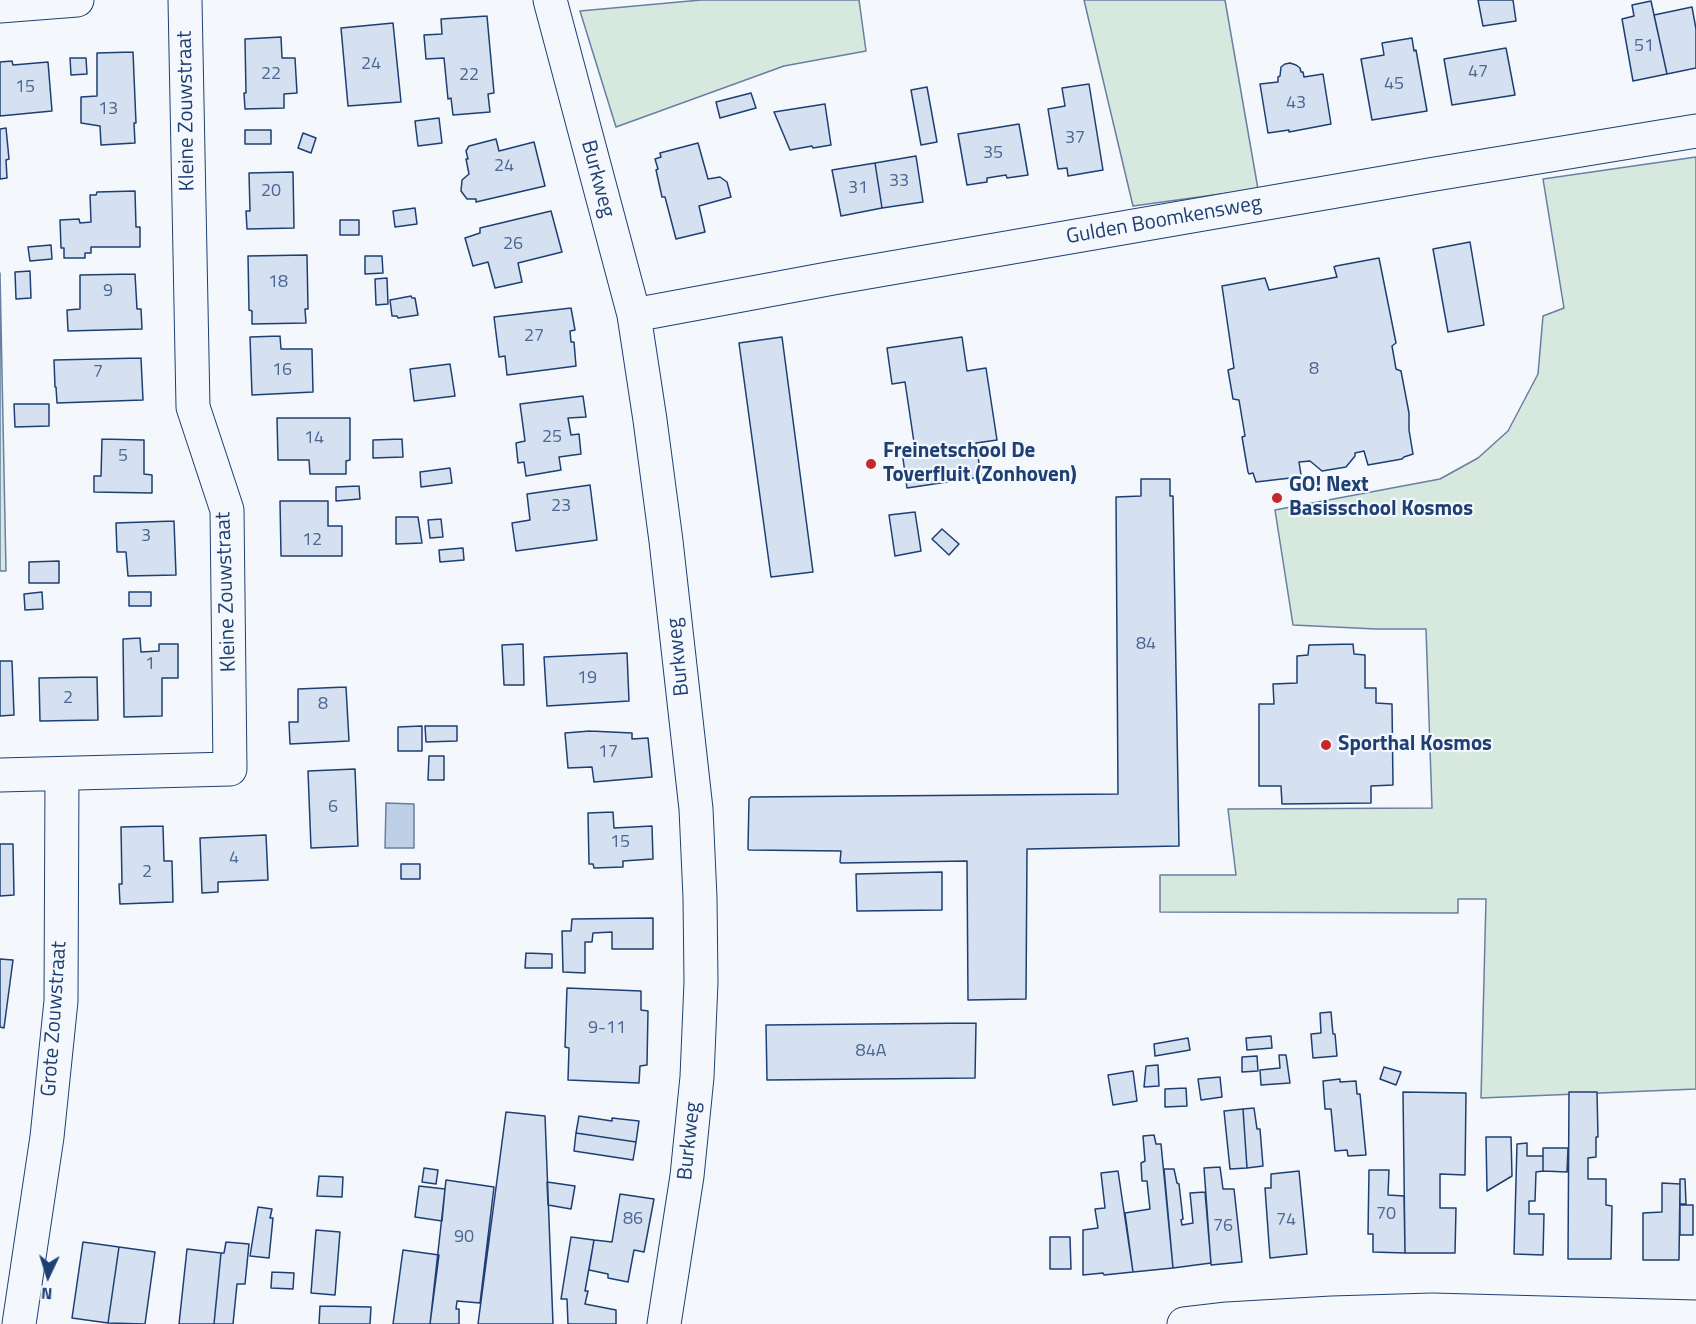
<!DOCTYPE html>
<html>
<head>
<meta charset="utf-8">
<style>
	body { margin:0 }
	#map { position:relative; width:1696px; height:1324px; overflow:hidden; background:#f4f7fb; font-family:"Titillium Web",sans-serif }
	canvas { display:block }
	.north { position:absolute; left:18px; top:1246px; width:60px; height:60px; -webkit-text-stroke:4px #f4f7fb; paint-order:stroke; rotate:184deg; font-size:16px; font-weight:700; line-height:24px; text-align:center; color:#1d3f73 }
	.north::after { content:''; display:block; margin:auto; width:21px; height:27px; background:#1d3f73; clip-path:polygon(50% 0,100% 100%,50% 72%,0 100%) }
</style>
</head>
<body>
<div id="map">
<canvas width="1696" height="1324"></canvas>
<div class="north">N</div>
</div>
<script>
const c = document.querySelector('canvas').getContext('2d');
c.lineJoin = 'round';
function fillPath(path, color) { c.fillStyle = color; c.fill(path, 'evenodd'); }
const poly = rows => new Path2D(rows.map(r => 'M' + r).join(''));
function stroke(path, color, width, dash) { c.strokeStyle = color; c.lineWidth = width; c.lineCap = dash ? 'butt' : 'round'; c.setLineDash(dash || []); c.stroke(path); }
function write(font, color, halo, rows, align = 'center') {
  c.font = font + ' "Titillium Web",sans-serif'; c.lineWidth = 4.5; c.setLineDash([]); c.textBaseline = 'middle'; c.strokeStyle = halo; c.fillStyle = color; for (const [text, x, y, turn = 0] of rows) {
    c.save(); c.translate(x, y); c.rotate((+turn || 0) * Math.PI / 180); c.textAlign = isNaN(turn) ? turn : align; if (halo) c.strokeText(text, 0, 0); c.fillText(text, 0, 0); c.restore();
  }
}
const green = poly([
	[701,0,859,0,866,51,784,66,616,127,580,11,701,0],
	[1084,0,1225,0,1258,189,1133,206,1084,0],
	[1696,157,1696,1089,1481,1098,1486,899,1458,899,1458,913,1160,912,1160,875,1236,875,1228,809,1432,808,1426,629,1376,629,1293,625,1275,510,1440,479,1478,458,1508,431,1538,374,1543,316,1564,308,1543,179,1696,157],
	[0,273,6,571,0,571,0,273]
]);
const water = poly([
	[386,803,414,804,414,848,385,848,386,803]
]);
const building = poly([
	[1478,0,1513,0,1516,21,1483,26,1478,0],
	[1651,1,1667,74,1633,81,1622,19,1634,16,1632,5,1651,1],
	[1692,7,1696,29,1696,68,1667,74,1654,15,1692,7],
	[487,16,494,93,488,94,490,112,453,115,451,98,448,99,444,58,426,59,424,35,442,34,441,19,487,16],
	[393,23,401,102,348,106,341,28,393,23],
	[281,37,282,58,295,58,297,93,284,94,284,108,245,109,244,93,246,93,245,39,281,37],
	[1412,38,1414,51,1416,50,1427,111,1372,120,1361,59,1384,55,1382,43,1412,38],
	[1506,48,1515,95,1452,105,1444,59,1506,48],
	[133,52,136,123,134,123,135,143,101,145,100,126,81,123,81,97,97,96,97,53,133,52],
	[70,58,86,58,87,74,71,75,70,58],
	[12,61,13,65,48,62,52,111,0,116,0,62,12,61],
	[1290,63,1296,65,1300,68,1301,72,1303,72,1304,77,1323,74,1331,124,1289,132,1289,130,1268,133,1260,84,1278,82,1278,77,1280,76,1281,67,1285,64,1290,63],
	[1089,84,1103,170,1068,176,1067,168,1058,169,1048,109,1065,106,1062,88,1089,84],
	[927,87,937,142,921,145,911,90,927,87],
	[751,93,756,108,720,118,716,102,751,93],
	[825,104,831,145,813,148,812,146,790,150,774,112,825,104],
	[439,118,442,143,418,146,415,121,439,118],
	[1019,124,1028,175,1007,178,1006,175,987,178,987,182,967,185,958,134,1019,124],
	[6,128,9,159,6,160,7,178,0,179,0,129,6,128],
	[245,130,271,130,271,144,245,144,245,130],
	[303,133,316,138,311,153,298,148,303,133],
	[496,139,499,151,534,142,545,186,476,202,476,199,467,199,461,191,462,180,469,174,466,159,468,159,466,151,469,146,496,139],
	[698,143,708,179,720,177,727,182,731,197,699,206,705,232,676,239,665,197,662,197,656,170,658,169,655,159,661,157,660,153,698,143],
	[916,156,923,202,882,208,875,163,916,156],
	[875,163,882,208,841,216,832,170,875,163],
	[293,172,294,228,247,229,246,211,250,211,249,173,293,172],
	[135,191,136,227,140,227,140,247,91,247,91,253,85,253,85,258,64,258,64,248,61,248,60,220,79,219,80,223,91,222,90,195,96,195,97,192,135,191],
	[415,208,417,224,395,227,393,211,415,208],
	[551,211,562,252,518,263,522,282,495,288,488,262,473,266,465,238,480,233,480,228,551,211],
	[340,220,359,220,359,235,340,235,340,220],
	[1470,242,1484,325,1448,332,1433,249,1470,242],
	[51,245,52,259,30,261,28,247,51,245],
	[307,255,308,309,305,309,306,323,252,324,252,311,249,310,248,256,307,255],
	[365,256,382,256,383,273,365,274,365,256],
	[1379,258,1396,343,1392,346,1396,369,1401,371,1409,413,1409,430,1413,454,1404,457,1402,459,1368,465,1364,451,1355,453,1355,456,1346,467,1322,471,1310,461,1299,462,1301,475,1299,477,1256,482,1253,473,1249,474,1248,472,1242,437,1245,436,1239,400,1233,399,1228,370,1234,368,1222,286,1265,278,1269,290,1337,277,1334,267,1336,266,1379,258],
	[30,271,31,298,16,299,15,272,30,271],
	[135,274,137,309,141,309,142,329,68,331,67,310,80,309,80,275,135,274],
	[387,278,388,304,376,305,375,279,387,278],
	[411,296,412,298,415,298,418,315,398,318,397,316,392,316,390,300,411,296],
	[571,308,575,330,570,331,571,342,574,342,576,366,507,375,505,356,499,357,494,317,571,308],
	[280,336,281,349,312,349,313,392,252,395,250,337,280,336],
	[782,337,813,572,771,577,739,343,782,337],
	[962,337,967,371,986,368,997,440,976,443,981,477,907,488,902,451,915,449,905,382,892,384,887,348,962,337],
	[141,358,143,400,57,403,56,387,55,387,54,360,141,358],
	[450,364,455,396,414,401,410,369,450,364],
	[583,396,586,417,568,418,571,435,579,434,581,454,559,457,561,470,526,476,524,462,518,463,516,443,525,441,520,404,583,396],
	[14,404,49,404,49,426,15,427,14,404],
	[277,418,350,418,350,460,346,461,346,474,310,474,309,460,278,460,277,418],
	[102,439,144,440,144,474,152,475,152,493,94,492,94,476,101,476,102,439],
	[402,439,403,457,373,458,373,440,402,439],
	[450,468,452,483,421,487,420,472,450,468],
	[1141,479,1170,479,1170,496,1173,496,1179,846,1027,849,1026,999,968,1000,967,861,841,863,840,862,841,851,749,850,748,849,749,799,751,797,1118,794,1116,497,1141,496,1141,479],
	[590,485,597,540,516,551,512,523,530,520,527,494,590,485],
	[359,486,360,499,336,501,336,487,359,486],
	[280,501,328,501,328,526,342,526,342,556,281,556,280,501],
	[915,512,921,551,895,556,889,515,915,512],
	[396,517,418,517,422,543,396,544,396,517],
	[441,519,443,537,430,538,428,520,441,519],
	[174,521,176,575,128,576,126,552,117,552,116,523,174,521],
	[942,529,959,544,949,555,932,539,942,529],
	[463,548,464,560,440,562,439,550,463,548],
	[59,561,59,583,29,583,29,562,59,561],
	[42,592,43,609,25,610,24,594,42,592],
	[129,592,151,592,151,606,129,606,129,592],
	[140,638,141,652,159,651,159,644,178,644,178,678,162,678,162,716,124,717,123,639,140,638],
	[523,644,524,685,504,685,502,645,523,644],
	[1353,644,1354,654,1365,655,1365,688,1376,688,1376,703,1392,704,1393,785,1371,786,1371,803,1282,804,1281,786,1259,786,1259,704,1274,704,1273,684,1297,683,1297,656,1308,655,1309,645,1353,644],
	[627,653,629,701,547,706,544,657,627,653],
	[0,661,12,661,14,715,0,716,0,661],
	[97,677,98,720,40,721,39,678,97,677],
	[346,687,349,741,290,744,289,722,298,722,298,689,346,687],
	[422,726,422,751,398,751,398,727,422,726],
	[425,726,457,726,457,741,426,742,425,726],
	[590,731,632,733,632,739,648,738,652,777,594,782,592,767,568,768,565,733,590,731],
	[429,756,444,756,444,780,428,780,429,756],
	[355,769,358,846,311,848,308,771,355,769],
	[613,812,614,828,652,826,653,859,623,861,623,867,594,868,593,864,589,864,588,813,613,812],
	[163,826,164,861,172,861,173,902,120,904,119,884,122,884,121,827,163,826],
	[266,835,268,880,218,882,218,892,202,893,200,838,266,835],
	[0,844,13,844,14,895,0,896,0,844],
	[401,864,420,864,420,879,401,879,401,864],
	[942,872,942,910,857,911,856,874,942,872],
	[653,918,653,949,612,949,612,932,593,933,592,942,585,942,585,973,563,972,562,931,571,931,572,919,653,918],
	[526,953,552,954,552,968,525,968,526,953],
	[0,959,13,960,4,1028,0,1027,0,959],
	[567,988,641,991,641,1010,648,1011,647,1065,640,1066,639,1083,568,1080,569,1048,565,1047,567,988],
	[1331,1012,1333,1034,1335,1034,1337,1056,1313,1058,1311,1034,1321,1033,1320,1013,1331,1012],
	[976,1023,975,1078,767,1080,766,1025,976,1023],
	[1271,1036,1272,1048,1247,1050,1246,1038,1271,1036],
	[1188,1038,1190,1050,1155,1056,1154,1044,1188,1038],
	[1279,1055,1286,1055,1290,1083,1261,1085,1260,1070,1280,1068,1279,1055],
	[1257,1056,1258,1071,1242,1072,1242,1057,1257,1056],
	[1158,1065,1159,1086,1144,1087,1146,1066,1158,1065],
	[1384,1067,1401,1072,1396,1085,1380,1079,1384,1067],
	[1133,1071,1137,1101,1113,1105,1108,1075,1133,1071],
	[1220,1077,1222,1097,1201,1100,1198,1079,1220,1077],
	[1340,1079,1340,1082,1356,1081,1357,1094,1360,1094,1366,1155,1348,1156,1347,1150,1335,1151,1331,1109,1325,1109,1323,1081,1340,1079],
	[1186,1088,1187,1106,1165,1107,1165,1089,1186,1088],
	[1403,1092,1466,1093,1465,1175,1440,1174,1440,1208,1456,1208,1455,1253,1405,1253,1403,1092],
	[1569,1092,1597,1092,1598,1137,1596,1137,1596,1157,1588,1158,1588,1179,1606,1179,1606,1205,1612,1206,1611,1259,1568,1259,1569,1092],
	[1254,1108,1257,1129,1260,1129,1263,1166,1247,1168,1243,1109,1254,1108],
	[1243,1109,1247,1168,1230,1169,1224,1111,1243,1109],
	[506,1112,545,1116,553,1324,478,1324,506,1112],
	[579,1116,612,1121,612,1118,639,1121,636,1142,576,1133,579,1116],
	[576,1133,636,1142,633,1160,574,1151,576,1133],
	[1154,1135,1156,1144,1161,1144,1173,1268,1133,1272,1125,1213,1150,1209,1147,1181,1142,1181,1141,1163,1145,1161,1143,1136,1154,1135],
	[1486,1137,1511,1137,1512,1176,1487,1191,1486,1137],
	[1527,1143,1527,1156,1543,1156,1543,1171,1536,1172,1535,1201,1529,1201,1529,1214,1544,1214,1543,1255,1514,1254,1517,1144,1527,1143],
	[1543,1148,1568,1148,1567,1172,1543,1171,1543,1148],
	[1220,1167,1223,1189,1234,1189,1242,1262,1211,1265,1204,1168,1220,1167],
	[424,1168,438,1170,436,1184,422,1182,424,1168],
	[1164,1169,1174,1169,1177,1183,1179,1184,1183,1219,1181,1220,1182,1225,1193,1223,1190,1193,1205,1192,1211,1263,1173,1268,1164,1169],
	[1369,1170,1389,1170,1388,1195,1404,1196,1405,1253,1373,1252,1373,1234,1368,1234,1369,1170],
	[1118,1171,1133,1272,1104,1275,1103,1273,1083,1275,1083,1230,1098,1228,1095,1209,1105,1208,1101,1173,1118,1171],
	[1299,1171,1307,1254,1270,1258,1265,1188,1271,1188,1271,1174,1299,1171],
	[319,1176,343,1177,342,1197,317,1196,319,1176],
	[1680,1179,1685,1179,1686,1204,1680,1204,1680,1179],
	[446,1180,494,1187,480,1303,457,1301,456,1309,459,1309,459,1324,430,1324,446,1180],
	[547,1182,575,1186,571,1209,548,1205,547,1182],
	[1662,1183,1680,1184,1679,1260,1643,1260,1643,1213,1662,1212,1662,1183],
	[419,1186,445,1189,442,1221,415,1217,419,1186],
	[620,1194,654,1199,644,1252,634,1250,628,1282,608,1278,608,1274,589,1270,594,1240,612,1242,620,1194],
	[1680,1205,1693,1205,1693,1235,1680,1235,1680,1205],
	[258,1207,272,1209,270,1218,273,1218,269,1258,250,1256,258,1207],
	[316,1230,340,1232,335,1295,311,1293,316,1230],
	[571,1237,594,1240,585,1291,588,1291,585,1304,616,1310,616,1324,568,1324,567,1299,561,1299,571,1237],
	[1050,1237,1070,1237,1071,1269,1050,1269,1050,1237],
	[83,1242,119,1247,108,1323,72,1318,83,1242],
	[226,1242,249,1244,245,1284,237,1284,233,1324,214,1324,221,1253,224,1253,226,1242],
	[119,1247,155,1252,145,1324,108,1323,119,1247],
	[187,1249,221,1253,214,1324,179,1324,187,1249],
	[403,1250,439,1255,430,1324,393,1324,403,1250],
	[272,1272,294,1273,293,1289,271,1288,272,1272],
	[320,1306,371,1307,370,1324,319,1324,320,1306]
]);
const minor = poly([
	[550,0,634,315,650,420,666,541,696,809,700,898,701,982,697,1077,687,1176,664,1324],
	[0,6,77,0],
	[634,315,833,278,1429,175,1696,131],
	[0,775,230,769,227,510,193,407,185,0],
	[19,1324,47,1137,61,1001,62,774],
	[1184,1324,1227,1319,1332,1313,1432,1310,1696,1317]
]);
const markers = [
	[871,464,6,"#c62828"],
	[1277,498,6,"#c62828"],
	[1326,745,6,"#c62828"]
];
const numberNames = [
	["51",1644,47],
	["24",371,65],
	["47",1478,73],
	["22",271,75],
	["22",469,76],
	["45",1394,85],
	["15",25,88],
	["43",1296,104],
	["13",108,110],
	["37",1075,139],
	["35",993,154],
	["24",504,167],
	["33",899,182],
	["31",858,189],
	["20",271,192],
	["26",513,245],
	["18",278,283],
	["9",108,292],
	["27",534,337],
	["8",1314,370],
	["16",282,371],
	["7",98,373],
	["25",552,438],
	["14",314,439],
	["5",123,457],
	["23",561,507],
	["3",146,537],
	["12",312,541],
	["84",1146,645],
	["1",150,665],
	["19",587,679],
	["2",68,699],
	["8",323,705],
	["17",608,753],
	["6",333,808],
	["15",620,843],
	["4",234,859],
	["2",147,873],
	["9-11",607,1029],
	["84A",871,1052],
	["70",1386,1215],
	["86",633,1220],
	["74",1286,1221],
	["76",1223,1227],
	["90",464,1238]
];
const streetNames = [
	["Kleine Zouwstraat",187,111,-91],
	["Burkweg",597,179,75],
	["Gulden Boomkensweg",1164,221,-10],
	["Kleine Zouwstraat",227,592,-92],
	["Burkweg",679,657,-96],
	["Grote Zouwstraat",55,1019,-86],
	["Burkweg",690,1141,-84]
];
const poiNames = [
	["Freinetschool De",883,452],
	["Toverfluit (Zonhoven)",883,476],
	["GO! Next",1289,486],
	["Basisschool Kosmos",1289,510],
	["Sporthal Kosmos",1338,745]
];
fillPath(green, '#d7e8df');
stroke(green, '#687fa3', 1.5);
fillPath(water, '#bed0e5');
stroke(water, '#687fa3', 1.5);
fillPath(building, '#d5e0f0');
stroke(building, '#1d3f73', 1.5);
stroke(minor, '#1d3f73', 35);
stroke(minor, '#f4f7fb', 33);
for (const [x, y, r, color] of markers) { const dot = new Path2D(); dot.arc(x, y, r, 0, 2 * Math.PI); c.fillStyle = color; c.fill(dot); stroke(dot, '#f4f7fb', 2); }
write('18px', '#4b6792', null, numberNames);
write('21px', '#1d3f73', '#f4f7fb', streetNames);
write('bold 21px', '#1d3f73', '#f4f7fb', poiNames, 'left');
</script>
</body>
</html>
